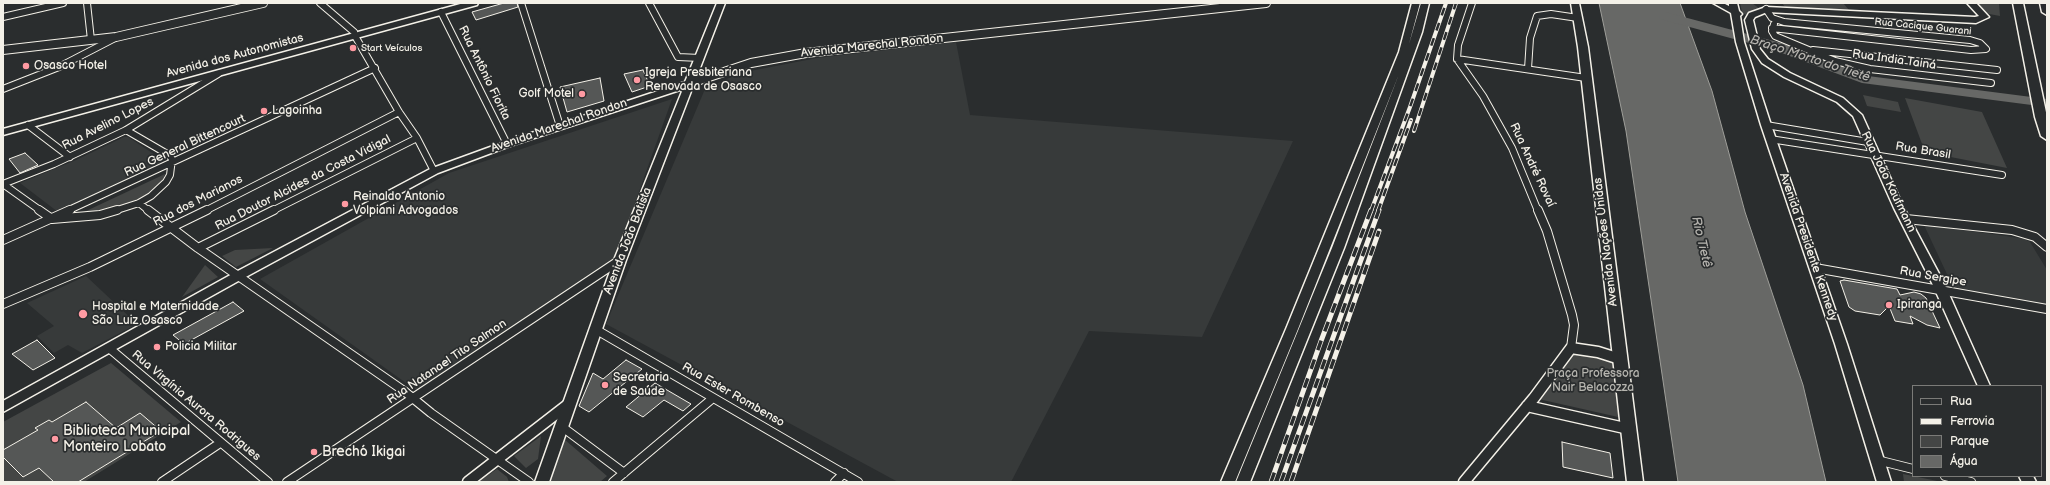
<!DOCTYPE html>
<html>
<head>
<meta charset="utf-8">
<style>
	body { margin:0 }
	#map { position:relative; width:2050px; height:485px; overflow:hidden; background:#2a2d2e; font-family:"Balsamiq Sans",sans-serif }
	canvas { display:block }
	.frame { position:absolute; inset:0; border:4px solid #f4f1e8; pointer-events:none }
	.legend { position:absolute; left:1912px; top:385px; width:130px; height:92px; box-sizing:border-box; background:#2a2d2e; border:1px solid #7b7b78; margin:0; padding:5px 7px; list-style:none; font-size:12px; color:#f4f1e8 }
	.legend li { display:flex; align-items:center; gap:8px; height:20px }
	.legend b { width:20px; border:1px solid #7b7b78 }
</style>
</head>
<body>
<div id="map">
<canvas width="2050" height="485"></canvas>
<div class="frame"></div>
<ul class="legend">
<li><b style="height:5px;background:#2a2d2e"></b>Rua</li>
<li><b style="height:5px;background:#f4f1e8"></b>Ferrovia</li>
<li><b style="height:11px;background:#444645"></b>Parque</li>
<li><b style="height:11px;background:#676866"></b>Água</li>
</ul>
</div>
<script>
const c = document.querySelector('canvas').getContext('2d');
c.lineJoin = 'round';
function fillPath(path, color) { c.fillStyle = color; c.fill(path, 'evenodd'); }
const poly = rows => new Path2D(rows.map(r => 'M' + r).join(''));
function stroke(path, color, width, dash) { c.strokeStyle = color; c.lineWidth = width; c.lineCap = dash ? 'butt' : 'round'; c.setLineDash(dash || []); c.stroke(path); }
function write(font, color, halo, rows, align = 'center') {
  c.font = font + ' "Balsamiq Sans",sans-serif'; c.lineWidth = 3.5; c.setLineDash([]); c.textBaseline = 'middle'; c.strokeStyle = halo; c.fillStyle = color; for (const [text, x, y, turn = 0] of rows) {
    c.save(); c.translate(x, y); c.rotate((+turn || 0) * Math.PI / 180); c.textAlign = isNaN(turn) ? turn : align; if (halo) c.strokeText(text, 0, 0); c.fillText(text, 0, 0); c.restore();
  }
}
const built = poly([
	[956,42,970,115,1293,141,1202,337,1089,331,1011,482,898,482,606,324,705,89,740,73,817,58],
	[672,99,615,259,416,390,260,279,449,173],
	[124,137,128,137,166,162,58,212,20,183,76,160],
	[1924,225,1999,235,2025,239,2030,242,2047,270,2047,304,1953,287],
	[86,276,137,324,82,353,68,345,54,353,37,336,54,326,27,303]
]);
const green = poly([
	[1740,3,1752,3,1760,9,1746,15,1742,12],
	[1782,3,1843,3,1849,10,1785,7],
	[1973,3,1999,3,2000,16,1984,13],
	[1863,95,1898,102,1901,112,1867,106],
	[1905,98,1982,112,2007,168,1925,152],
	[165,174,162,183,156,190,136,202,90,214,84,212],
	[273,248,236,267,222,256,235,250],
	[205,265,218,277,182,297],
	[1571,348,1620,359,1627,419,1534,398],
	[111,363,181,422,84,482,3,482,3,422],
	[541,436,538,459,526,468,514,456],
	[564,439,607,476,600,482,550,481],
	[497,469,507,477,509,482,478,482],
	[1903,474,1913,476,1942,482,1904,482]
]);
const water = poly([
	[1599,3,1680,3,1712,91,1745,212,1803,385,1826,482,1678,482,1626,131,1599,3]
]);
const river = poly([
	[1665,12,1781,43,1868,76,2047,99,2047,107,1862,83,1771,49,1660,19,1659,16,1665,12]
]);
const building = poly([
	[504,3,517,3,518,7,476,20,472,12,504,3],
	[643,70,650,86,632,92,624,74,643,70],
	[600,78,604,101,567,112,560,87,600,78],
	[25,153,38,165,20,173,9,159,25,153],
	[1844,280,1897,289,1900,295,1914,292,1921,294,1926,298,1940,328,1927,325,1910,316,1913,324,1895,321,1889,306,1880,315,1855,311,1849,307,1840,281,1844,280],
	[233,302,244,311,184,344,173,335,233,302],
	[37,340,55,358,33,370,12,354,37,340],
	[626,360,642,369,589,412,579,406,593,373,603,379,626,360],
	[655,383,691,404,683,411,664,400,643,417,626,407,655,383],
	[86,402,116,428,140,413,161,431,78,482,54,482,39,468,23,477,3,457,3,450,38,430,35,428,49,420,52,422,86,402],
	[1562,442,1610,453,1613,478,1563,467,1562,442]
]);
const minorFar1 = poly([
	[87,3,91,40],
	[320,3,354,32],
	[521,3,560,126],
	[649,3,678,57,700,58],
	[1472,3,1458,45,1457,59,1483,96,1512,148,1538,211],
	[1766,9,1772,18,1784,22,1970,40,1980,43,1986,49,1971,50,1772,28],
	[441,12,507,144],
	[3,17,63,3],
	[1774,24,1772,31,1775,36,1835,61,1870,69,1991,83],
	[355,36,399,112,417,138,434,171],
	[1813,50,1997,70],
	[1457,59,1586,78],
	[1528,69,1530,38,1537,16,1551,14,1578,18],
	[3,89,59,67,115,38],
	[28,125,70,157],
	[1766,125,1868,142],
	[1770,139,2002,175],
	[3,184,41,211],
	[3,184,54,164,126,130,218,74],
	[139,203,149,211],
	[67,211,375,68],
	[114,211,139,203,151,196,166,182,170,175,172,159,169,155,126,130],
	[205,211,399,112],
	[272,211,417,138]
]);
const minor = poly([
	[39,210,52,219,100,215,117,210],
	[148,210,198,248,404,391,431,413,529,482],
	[1538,210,1547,231,1572,315,1574,325,1571,348],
	[1906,219,2012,230,2035,237,2047,247],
	[3,240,70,210],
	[198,248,274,210],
	[1815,268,2047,309],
	[3,304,90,267,207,210],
	[595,329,858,482],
	[109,348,268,482],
	[561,426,624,473],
	[1877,460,1913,469],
	[1945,476,1971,482],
	[162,482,220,443],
	[287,482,620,260],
	[613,482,713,398],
	[835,482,844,473]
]);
const tertiaryFar1 = poly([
	[3,50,116,37,263,3],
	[688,84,751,63,806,53,1266,3]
]);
const tertiary = poly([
	[1527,406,1629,429],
	[468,482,570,403],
	[1464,482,1534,398,1571,348,1598,352,1620,359]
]);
const secondary = poly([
	[717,3,725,3,626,260,549,482,535,482,614,260,683,89,510,146,438,173,242,279,3,412,3,401,234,273,430,169,504,142,685,82,717,3],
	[1412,3,1420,3,1409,44,1421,3,1429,3,1422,32,1344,248,1250,482,1236,482,1332,248,1399,74,1298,329,1235,482,1221,482,1286,329,1399,52,1412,3],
	[1713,3,1723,3,1729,6,1729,3,1737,3,1739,11,1742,14,1740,16,1744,42,1771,125,1847,344,1891,482,1877,482,1835,344,1761,125,1736,42,1731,13,1713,3],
	[1967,3,1976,3,1989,17,1976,23,1767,12,1755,17,1753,20,1760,49,1768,59,1790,73,1843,98,1862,115,1904,208,1944,283,1990,386,1978,386,1932,283,1894,208,1853,116,1837,102,1784,77,1762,63,1752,49,1745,20,1749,13,1766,7,1975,17,1979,16,1967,3],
	[2019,476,2033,476,2036,482,2022,482,2019,476]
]);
const primary = poly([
	[464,3,478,3,477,5,3,135,3,129,464,3],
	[1571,3,1579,3,1588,47,1643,482,1627,482,1578,47,1571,3]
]);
const motorway = poly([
	[2013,3,2023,3,2047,117,2047,140,2041,136,2035,117,2013,3],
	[2040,3,2047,3,2047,15,2042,12,2040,3]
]);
const railFar1 = poly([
	[1414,131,1456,3],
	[1371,211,1410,107,1446,3],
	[1378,211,1411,120]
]);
const rail = poly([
	[1271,482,1321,341,1371,210],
	[1281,482,1379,210],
	[1291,482,1379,231]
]);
const markers = [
	[353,48,4,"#ff9aa2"],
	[26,66,4,"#ff9aa2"],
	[637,80,4,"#ff9aa2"],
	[582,94,4,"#ff9aa2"],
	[264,111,4,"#ff9aa2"],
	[345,204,4,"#ff9aa2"],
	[1889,305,4,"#ff9aa2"],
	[83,314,5,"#ff9aa2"],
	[157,347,4,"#ff9aa2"],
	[605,385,4,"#ff9aa2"],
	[55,439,4,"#ff9aa2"],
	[314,452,4,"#ff9aa2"]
];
const farStreetnames = [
	["Rua Cacique Guarani",1923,27,6]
];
const farPoinames = [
	["Start Veículos",361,48]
];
const streetNames = [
	["Avenida Marechal Rondon",872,46,-6],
	["Avenida dos Autonomistas",235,56,-15],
	["Rua India Tainá",1894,60,8],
	["Rua Antônio Fiorita",484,73,64],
	["Rua Avelino Lopes",108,124,-27],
	["Avenida Marechal Rondon",559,126,-19],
	["Rua General Bittencourt",185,146,-25],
	["Rua Brasil",1923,151,9],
	["Rua André Rovaí",1532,165,65],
	["Rua João Kaufmann",1888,182,64],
	["Rua Doutor Alcides da Costa Vidigal",303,183,-27],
	["Rua dos Marianos",198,201,-27],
	["Avenida João Batista",628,241,-69],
	["Avenida Nações Unidas",1606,242,-97],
	["Avenida Presidente Kennedy",1808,247,71],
	["Rua Sergipe",1933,277,10],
	["Rua Natanael Tito Salmon",447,362,-34],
	["Rua Ester Rombenso",733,395,30],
	["Rua Virgínia Aurora Rodrigues",196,406,40]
];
const poiNames = [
	["Osasco Hotel",34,66],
	["Igreja Presbiteriana",645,73],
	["Renovada de Osasco",645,87],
	["Golf Motel",574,94,"right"],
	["Lagoinha",272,111],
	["Reinaldo Antonio",353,197],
	["Volpiani Advogados",353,211],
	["Ipiranga",1897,305],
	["Hospital e Maternidade",92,307],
	["São Luiz Osasco",92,321],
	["Policia Militar",165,347],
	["Secretaria",613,378],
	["de Saúde",613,392]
];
const parkNames = [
	["Praça Professora",1593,374],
	["Nair Belacozza",1593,388]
];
const waterNames = [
	["Braço Morto do Tietê",1810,59,18],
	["Rio Tietê",1701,242,77]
];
const nearPoinames = [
	["Biblioteca Municipal",63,431],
	["Monteiro Lobato",63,447],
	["Brechó Ikigai",322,452]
];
fillPath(built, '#373a3a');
fillPath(green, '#444645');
fillPath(water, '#676866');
stroke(water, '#9f9f9a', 1);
fillPath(river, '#676866');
fillPath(building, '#555756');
stroke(building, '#f4f1e8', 1);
stroke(minorFar1, '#f4f1e8', 8);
stroke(minor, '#f4f1e8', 10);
stroke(tertiaryFar1, '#f4f1e8', 10);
stroke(tertiary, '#f4f1e8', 13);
stroke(secondary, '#f4f1e8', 3);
stroke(primary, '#f4f1e8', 3);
stroke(motorway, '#f4f1e8', 3);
stroke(minorFar1, '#2a2d2e', 6);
stroke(minor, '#2a2d2e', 8);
stroke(tertiaryFar1, '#2a2d2e', 8);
stroke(tertiary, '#2a2d2e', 10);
fillPath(secondary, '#2a2d2e');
fillPath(primary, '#2a2d2e');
fillPath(motorway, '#2a2d2e');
stroke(railFar1, '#f4f1e8', 4);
stroke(rail, '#f4f1e8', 5);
stroke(railFar1, '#2a2d2e', 2.5, [8]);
stroke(rail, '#2a2d2e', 3.5, [10]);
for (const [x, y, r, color] of markers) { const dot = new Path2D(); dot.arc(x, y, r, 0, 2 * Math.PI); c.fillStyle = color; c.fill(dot); stroke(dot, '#2a2d2e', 1.5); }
write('10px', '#f4f1e8', '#2a2d2e', farStreetnames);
write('10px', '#f4f1e8', '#2a2d2e', farPoinames, 'left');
write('12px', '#f4f1e8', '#2a2d2e', streetNames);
write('12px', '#f4f1e8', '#2a2d2e', poiNames, 'left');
write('12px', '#b6b5af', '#2a2d2e', parkNames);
write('italic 13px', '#b5b3ae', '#2a2d2e', waterNames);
write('14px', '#f4f1e8', '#2a2d2e', nearPoinames, 'left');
</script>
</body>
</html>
